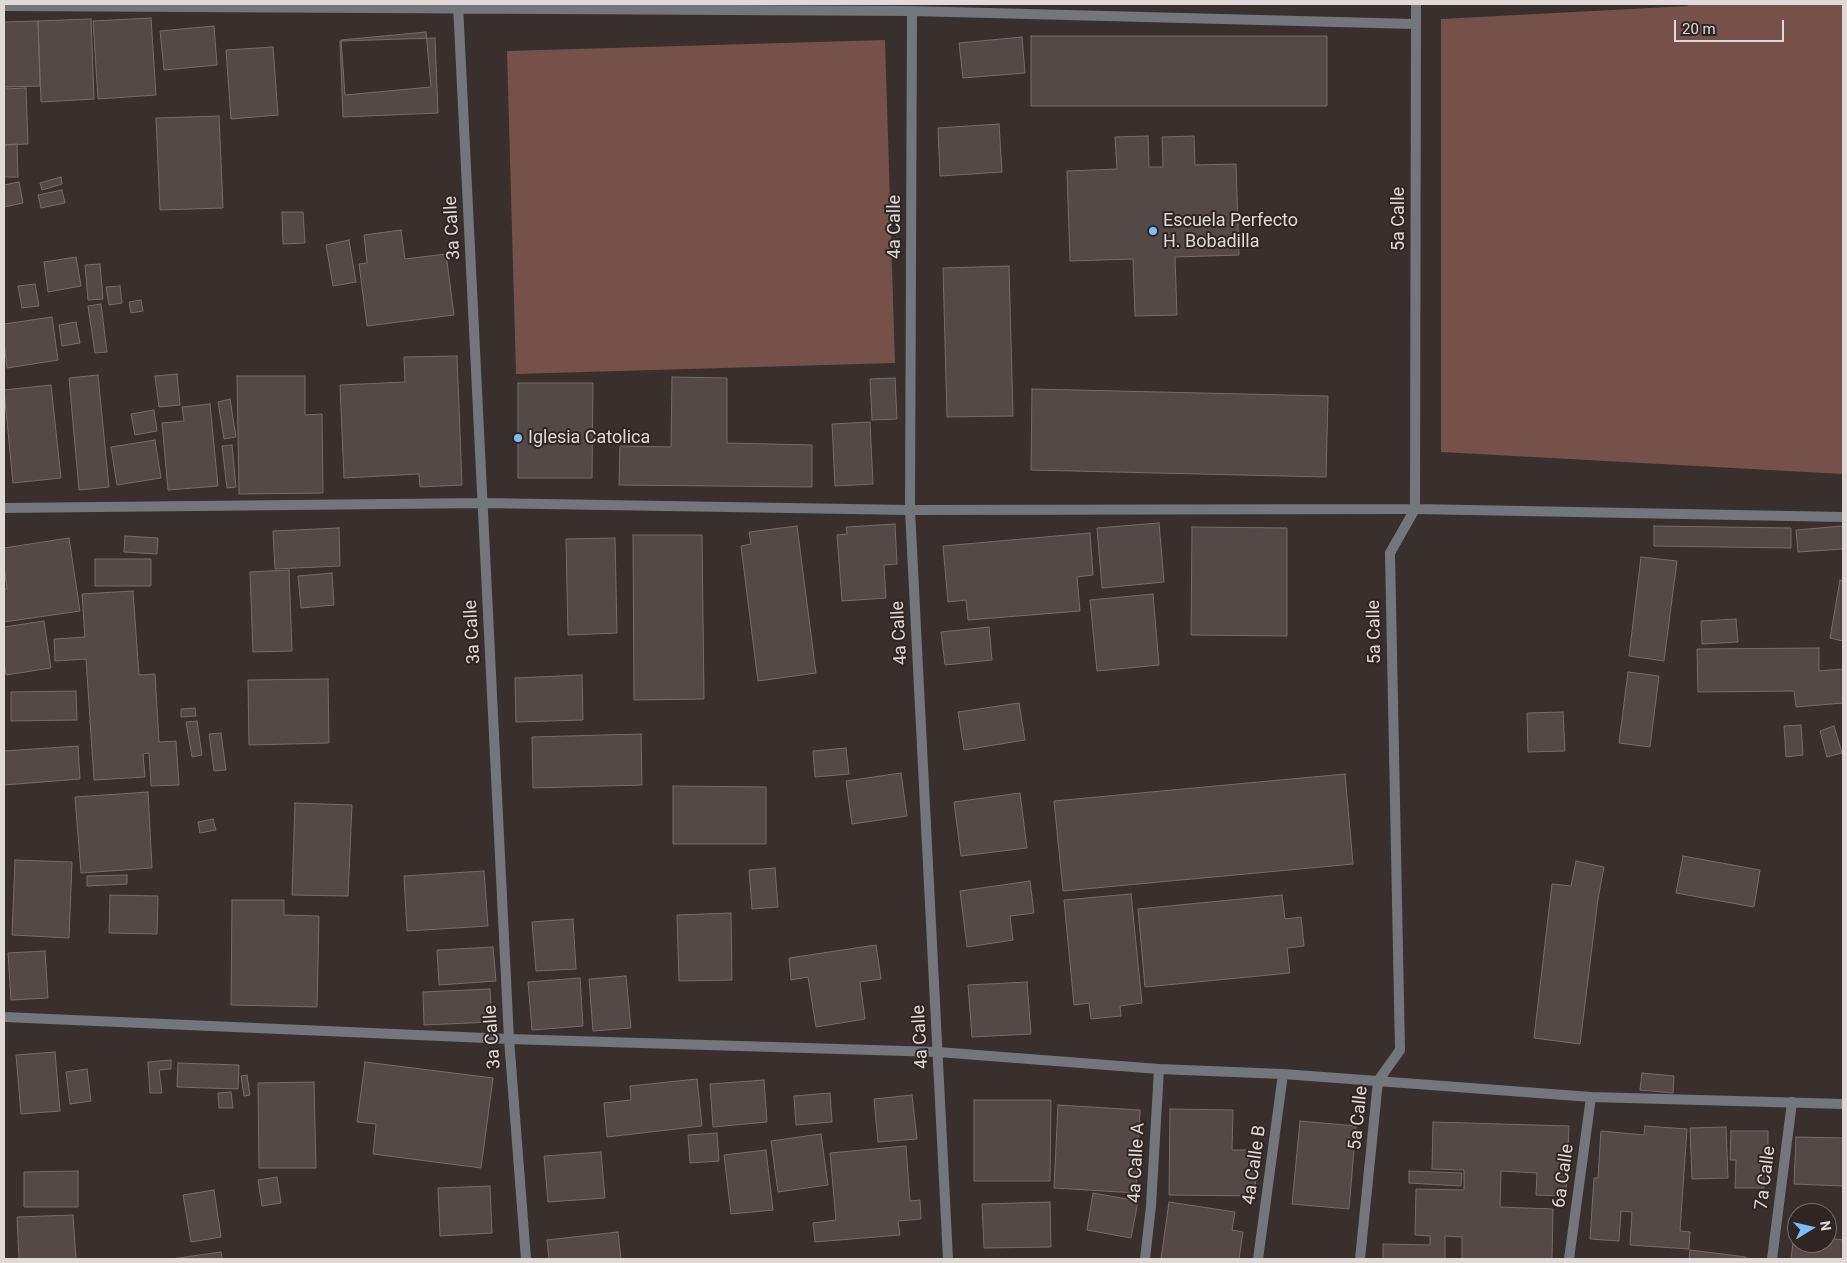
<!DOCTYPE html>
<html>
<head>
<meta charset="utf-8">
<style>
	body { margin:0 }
	#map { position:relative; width:1847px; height:1263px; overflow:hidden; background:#392f2c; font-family:Roboto,sans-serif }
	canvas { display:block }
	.frame { position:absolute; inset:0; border:5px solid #e0d9d7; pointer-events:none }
	.north { position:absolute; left:1787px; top:1203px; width:50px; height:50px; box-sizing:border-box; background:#2f2523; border:1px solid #766d6b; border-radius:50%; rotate:81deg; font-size:14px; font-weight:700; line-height:20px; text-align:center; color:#e0d9d7 }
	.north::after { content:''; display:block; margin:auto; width:18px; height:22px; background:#7dbef9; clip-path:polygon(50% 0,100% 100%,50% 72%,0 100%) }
	.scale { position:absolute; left:1674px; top:20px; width:110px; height:22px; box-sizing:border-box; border:2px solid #e0d9d7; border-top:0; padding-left:6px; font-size:15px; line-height:18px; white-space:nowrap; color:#e0d9d7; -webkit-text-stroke:4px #2f2523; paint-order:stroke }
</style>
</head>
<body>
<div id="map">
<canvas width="1847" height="1263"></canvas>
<div class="frame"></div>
<div class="north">N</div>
<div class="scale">20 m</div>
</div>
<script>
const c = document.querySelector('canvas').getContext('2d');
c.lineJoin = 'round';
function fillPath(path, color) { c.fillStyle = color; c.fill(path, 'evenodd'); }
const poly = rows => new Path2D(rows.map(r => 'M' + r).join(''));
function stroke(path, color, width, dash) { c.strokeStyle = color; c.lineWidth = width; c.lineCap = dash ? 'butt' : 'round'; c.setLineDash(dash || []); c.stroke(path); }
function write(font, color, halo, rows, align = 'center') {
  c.font = font + ' Roboto,sans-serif'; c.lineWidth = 4; c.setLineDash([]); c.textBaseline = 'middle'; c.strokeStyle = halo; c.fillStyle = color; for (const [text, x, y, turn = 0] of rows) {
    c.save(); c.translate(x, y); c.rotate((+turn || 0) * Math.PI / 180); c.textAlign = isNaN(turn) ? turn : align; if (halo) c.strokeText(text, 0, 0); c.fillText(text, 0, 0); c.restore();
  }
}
const green = poly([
	[1689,4,1843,4,1843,474,1441,452,1441,19,1687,6],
	[885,40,895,363,516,374,507,51]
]);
const building = poly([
	[151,18,156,95,98,99,93,21,151,18],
	[91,19,94,99,41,102,38,21,91,19],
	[38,21,40,86,4,87,4,22,38,21],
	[214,26,217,65,164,70,160,31,214,26],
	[426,32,431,87,345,95,341,40,426,32],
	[1031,36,1327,36,1327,106,1031,106,1031,36],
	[1022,37,1025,73,963,78,959,43,1022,37],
	[435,38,438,113,343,117,340,41,435,38],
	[273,47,278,115,231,119,226,50,273,47],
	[26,88,28,144,4,145,4,89,26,88],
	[219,116,223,208,160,210,156,118,219,116],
	[999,124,1002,172,940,176,938,128,999,124],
	[1148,136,1149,167,1163,167,1162,137,1194,136,1195,165,1236,164,1239,255,1175,257,1177,315,1135,316,1133,259,1070,261,1067,171,1117,169,1115,137,1148,136],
	[17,144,18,177,4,177,4,145,17,144],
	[61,177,62,184,42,190,40,183,61,177],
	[19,182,23,203,4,207,4,185,19,182],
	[62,190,65,203,41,208,38,195,62,190],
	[282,212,303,212,305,243,283,244,282,212],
	[401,230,405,259,446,254,454,315,367,326,359,264,367,263,364,235,401,230],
	[349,240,356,282,333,286,326,245,349,240],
	[76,257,81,286,48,292,44,262,76,257],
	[100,264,103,299,88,300,85,265,100,264],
	[1009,266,1013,416,947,417,943,268,1009,266],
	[35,284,39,306,22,308,18,286,35,284],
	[120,286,122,303,109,305,106,287,120,286],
	[141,300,143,311,131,313,129,302,141,300],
	[101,304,107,352,95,353,88,306,101,304],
	[52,317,58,360,7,368,4,342,4,324,52,317],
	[76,322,80,343,62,346,59,325,76,322],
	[457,356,462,485,420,487,419,474,344,478,340,385,405,382,404,357,457,356],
	[177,374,180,405,159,407,155,376,177,374],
	[98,375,109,487,79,490,69,378,98,375],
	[237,376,305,376,305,415,322,414,323,493,239,494,237,376],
	[672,377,727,378,727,443,812,445,812,487,619,485,620,446,671,447,672,377],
	[895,378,897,419,872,420,870,379,895,378],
	[518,383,593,383,592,478,518,478,518,383],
	[51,385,61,478,13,483,4,390,51,385],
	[1032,389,1328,396,1326,477,1031,470,1032,389],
	[230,399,236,437,224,439,218,402,230,399],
	[210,404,218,486,168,490,162,423,184,421,182,407,210,404],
	[154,410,157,431,135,435,131,414,154,410],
	[870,422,873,484,835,486,832,424,870,422],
	[155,440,161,478,117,485,111,447,155,440],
	[232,445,236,487,227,488,222,446,232,445],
	[1159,523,1164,582,1102,588,1097,528,1159,523],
	[895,524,897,564,884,565,886,598,842,601,837,535,847,534,846,527,895,524],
	[797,526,816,673,758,681,741,546,751,544,749,532,797,526],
	[1654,526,1791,528,1791,548,1654,546,1654,526],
	[1843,526,1843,549,1798,552,1796,530,1843,526],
	[1192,527,1287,528,1287,636,1191,635,1192,527],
	[339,528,340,566,275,569,273,531,339,528],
	[1090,533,1093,575,1077,577,1080,611,968,620,966,600,948,602,943,546,1090,533],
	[633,535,702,535,704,699,634,700,633,535],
	[125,536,158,538,157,554,124,552,125,536],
	[69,538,80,611,4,622,4,589,7,589,4,567,4,548,69,538],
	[615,538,617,633,568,635,566,539,615,538],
	[1641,557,1677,561,1664,661,1629,656,1641,557],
	[95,559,151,559,151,586,95,586,95,559],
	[289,570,292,651,253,652,250,572,289,570],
	[332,573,334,605,301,608,298,576,332,573],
	[1840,580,1843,581,1843,641,1830,638,1840,580],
	[133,591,139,675,155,674,159,742,176,741,179,785,151,786,149,753,143,754,145,777,94,780,86,659,55,661,54,639,85,637,82,594,133,591],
	[1153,594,1159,665,1097,671,1090,600,1153,594],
	[1736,619,1738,642,1702,644,1701,621,1736,619],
	[44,621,51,668,6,675,4,662,4,627,44,621],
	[989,627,992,660,945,665,941,632,989,627],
	[1819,648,1819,671,1843,669,1843,703,1796,707,1794,691,1698,692,1697,649,1819,648],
	[1628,672,1659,676,1650,747,1619,743,1628,672],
	[582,675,583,720,516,722,515,678,582,675],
	[328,679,329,743,249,745,248,680,328,679],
	[76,691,77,720,11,721,11,692,76,691],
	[1019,703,1025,740,964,750,958,712,1019,703],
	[195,708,196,716,181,717,181,709,195,708],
	[1563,712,1565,751,1528,752,1527,713,1563,712],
	[197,721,202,755,192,757,186,722,197,721],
	[1801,725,1803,755,1786,757,1784,726,1801,725],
	[1834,726,1842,753,1827,757,1820,731,1834,726],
	[221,733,226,770,214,771,209,734,221,733],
	[641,734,642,785,533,788,532,737,641,734],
	[78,746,80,779,4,785,4,751,78,746],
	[846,748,849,774,815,777,813,751,846,748],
	[901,773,907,816,852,824,846,781,901,773],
	[1345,774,1353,864,1063,891,1054,801,1345,774],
	[673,786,766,787,766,844,673,844,673,786],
	[148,792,152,868,81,873,75,797,148,792],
	[1020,793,1027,848,961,856,954,802,1020,793],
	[295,803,352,805,348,896,292,895,295,803],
	[213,819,216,830,200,833,198,822,213,819],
	[1683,856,1760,870,1754,907,1676,893,1683,856],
	[15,860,72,862,69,938,12,935,15,860],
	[1576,861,1604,867,1598,899,1580,1044,1534,1038,1552,884,1571,886,1576,861],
	[775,868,778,907,752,909,749,870,775,868],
	[484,871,488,926,407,931,404,876,484,871],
	[127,875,127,884,87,886,87,876,127,875],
	[1030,881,1034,913,1010,916,1013,940,967,947,960,891,1030,881],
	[1131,894,1142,1003,1120,1006,1121,1016,1091,1019,1089,1003,1074,1005,1064,900,1131,894],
	[110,895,158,896,157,934,109,933,110,895],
	[1282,895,1285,919,1301,917,1304,946,1287,948,1290,973,1145,987,1138,909,1282,895],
	[232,900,284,900,284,915,319,916,317,1007,231,1005,232,900],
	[731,913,732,980,679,981,677,915,731,913],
	[573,919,576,969,536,971,532,922,573,919],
	[876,945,881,979,860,982,865,1019,816,1027,808,977,791,980,789,958,876,945],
	[493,947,496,981,439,985,437,950,493,947],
	[45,951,48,998,11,1000,8,953,45,951],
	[626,976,631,1028,593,1031,589,979,626,976],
	[580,978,583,1026,532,1030,528,982,580,978],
	[1027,982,1031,1034,972,1037,968,985,1027,982],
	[490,989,492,1022,424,1025,423,992,490,989],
	[55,1052,60,1111,21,1114,16,1055,55,1052],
	[171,1060,171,1069,159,1070,162,1093,150,1093,148,1062,171,1060],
	[365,1062,493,1078,481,1168,373,1154,376,1124,357,1122,365,1062],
	[178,1063,239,1065,238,1089,177,1087,178,1063],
	[87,1069,91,1101,70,1104,66,1072,87,1069],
	[1642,1073,1674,1076,1673,1093,1640,1090,1642,1073],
	[247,1075,250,1095,244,1096,241,1076,247,1075],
	[697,1079,702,1126,607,1137,604,1103,631,1100,630,1086,697,1079],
	[764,1080,767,1122,713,1127,710,1084,764,1080],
	[314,1082,316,1168,259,1168,258,1083,314,1082],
	[231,1092,233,1108,219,1108,218,1093,231,1092],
	[830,1093,832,1122,796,1125,794,1096,830,1093],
	[912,1095,917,1139,878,1142,874,1099,912,1095],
	[974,1100,1051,1100,1050,1181,974,1181,974,1100],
	[1058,1105,1140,1110,1136,1193,1054,1188,1058,1105],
	[1170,1109,1233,1110,1232,1150,1256,1150,1255,1196,1169,1195,1170,1109],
	[1300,1121,1356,1126,1349,1209,1292,1204,1300,1121],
	[1433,1122,1569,1126,1566,1196,1536,1195,1537,1173,1501,1171,1500,1207,1553,1209,1552,1259,1462,1259,1462,1237,1445,1236,1445,1259,1383,1259,1383,1244,1430,1245,1430,1236,1415,1235,1416,1189,1464,1190,1464,1170,1432,1169,1433,1122],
	[1645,1126,1687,1129,1680,1231,1690,1232,1689,1249,1630,1245,1632,1212,1621,1211,1619,1241,1590,1239,1594,1178,1598,1178,1601,1131,1644,1135,1645,1126],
	[1726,1127,1728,1178,1692,1179,1690,1128,1726,1127],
	[1731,1131,1768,1131,1768,1159,1764,1159,1764,1188,1735,1188,1736,1160,1730,1160,1731,1131],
	[717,1133,719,1161,690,1163,688,1135,717,1133],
	[821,1134,828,1185,778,1192,771,1141,821,1134],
	[1796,1137,1843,1138,1843,1186,1794,1184,1796,1137],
	[906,1146,910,1201,920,1200,921,1219,898,1221,900,1235,815,1242,813,1223,836,1220,830,1153,906,1146],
	[766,1150,773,1210,731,1214,724,1155,766,1150],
	[601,1152,605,1198,548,1202,544,1156,601,1152],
	[78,1171,78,1207,24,1207,24,1172,78,1171],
	[1409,1171,1462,1173,1461,1186,1409,1183,1409,1171],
	[277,1177,281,1203,262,1206,258,1180,277,1177],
	[490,1186,492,1233,440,1236,438,1188,490,1186],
	[214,1190,221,1237,191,1242,183,1195,214,1190],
	[1093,1193,1138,1201,1131,1238,1087,1230,1093,1193],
	[1050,1202,1051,1247,984,1248,982,1204,1050,1202],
	[1169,1202,1235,1212,1232,1230,1243,1232,1239,1259,1161,1259,1169,1202],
	[73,1215,76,1259,19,1259,17,1217,73,1215],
	[618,1232,621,1259,549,1259,547,1240,618,1232],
	[1794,1234,1797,1234,1797,1243,1827,1243,1827,1238,1843,1240,1843,1259,1791,1259,1794,1234],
	[1690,1250,1746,1257,1746,1259,1689,1259,1690,1250],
	[221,1252,222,1259,171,1259,221,1252]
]);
const service = poly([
	[1378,1081,1400,1050,1390,553,1415,509]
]);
const pedestrian = poly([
	[910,510,912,11]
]);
const minor = poly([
	[458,5,509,1039,526,1259],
	[4,6,912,11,1415,24],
	[4,508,483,503,910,510,1415,509,1843,517],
	[1415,509,1416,4],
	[910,510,948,1259],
	[4,1017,509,1039,938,1052,1159,1069,1283,1074,1591,1097,1843,1104],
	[1145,1259,1151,1206,1159,1069],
	[1258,1259,1283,1074],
	[1360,1259,1378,1081],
	[1569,1259,1591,1097],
	[1772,1259,1792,1102]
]);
const markers = [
	[1153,231,5,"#7dbef9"],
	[518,438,5,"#7dbef9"]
];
const streetNames = [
	["5a Calle",1399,219,-90],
	["4a Calle",895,227,-90],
	["3a Calle",453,228,-93],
	["3a Calle",473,632,-93],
	["5a Calle",1375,632,-91],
	["4a Calle",900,633,-93],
	["3a Calle",493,1037,-94],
	["4a Calle",921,1037,-93],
	["5a Calle",1359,1118,-84],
	["4a Calle A",1137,1163,-87],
	["4a Calle B",1255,1165,-82],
	["6a Calle",1564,1176,-82],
	["7a Calle",1766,1178,-83]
];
const poiNames = [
	["Escuela Perfecto",1163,221],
	["H. Bobadilla",1163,242],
	["Iglesia Catolica",528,438]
];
fillPath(green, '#755149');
fillPath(building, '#544946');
stroke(building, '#786c69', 1);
stroke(service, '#73777b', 10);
stroke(pedestrian, '#73777b', 10);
stroke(minor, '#73777b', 10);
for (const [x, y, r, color] of markers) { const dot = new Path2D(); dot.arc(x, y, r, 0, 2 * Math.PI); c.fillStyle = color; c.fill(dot); stroke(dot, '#2f2523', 2); }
write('18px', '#e0d9d7', '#2f2523', streetNames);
write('18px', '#e0d9d7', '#2f2523', poiNames, 'left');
</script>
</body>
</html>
